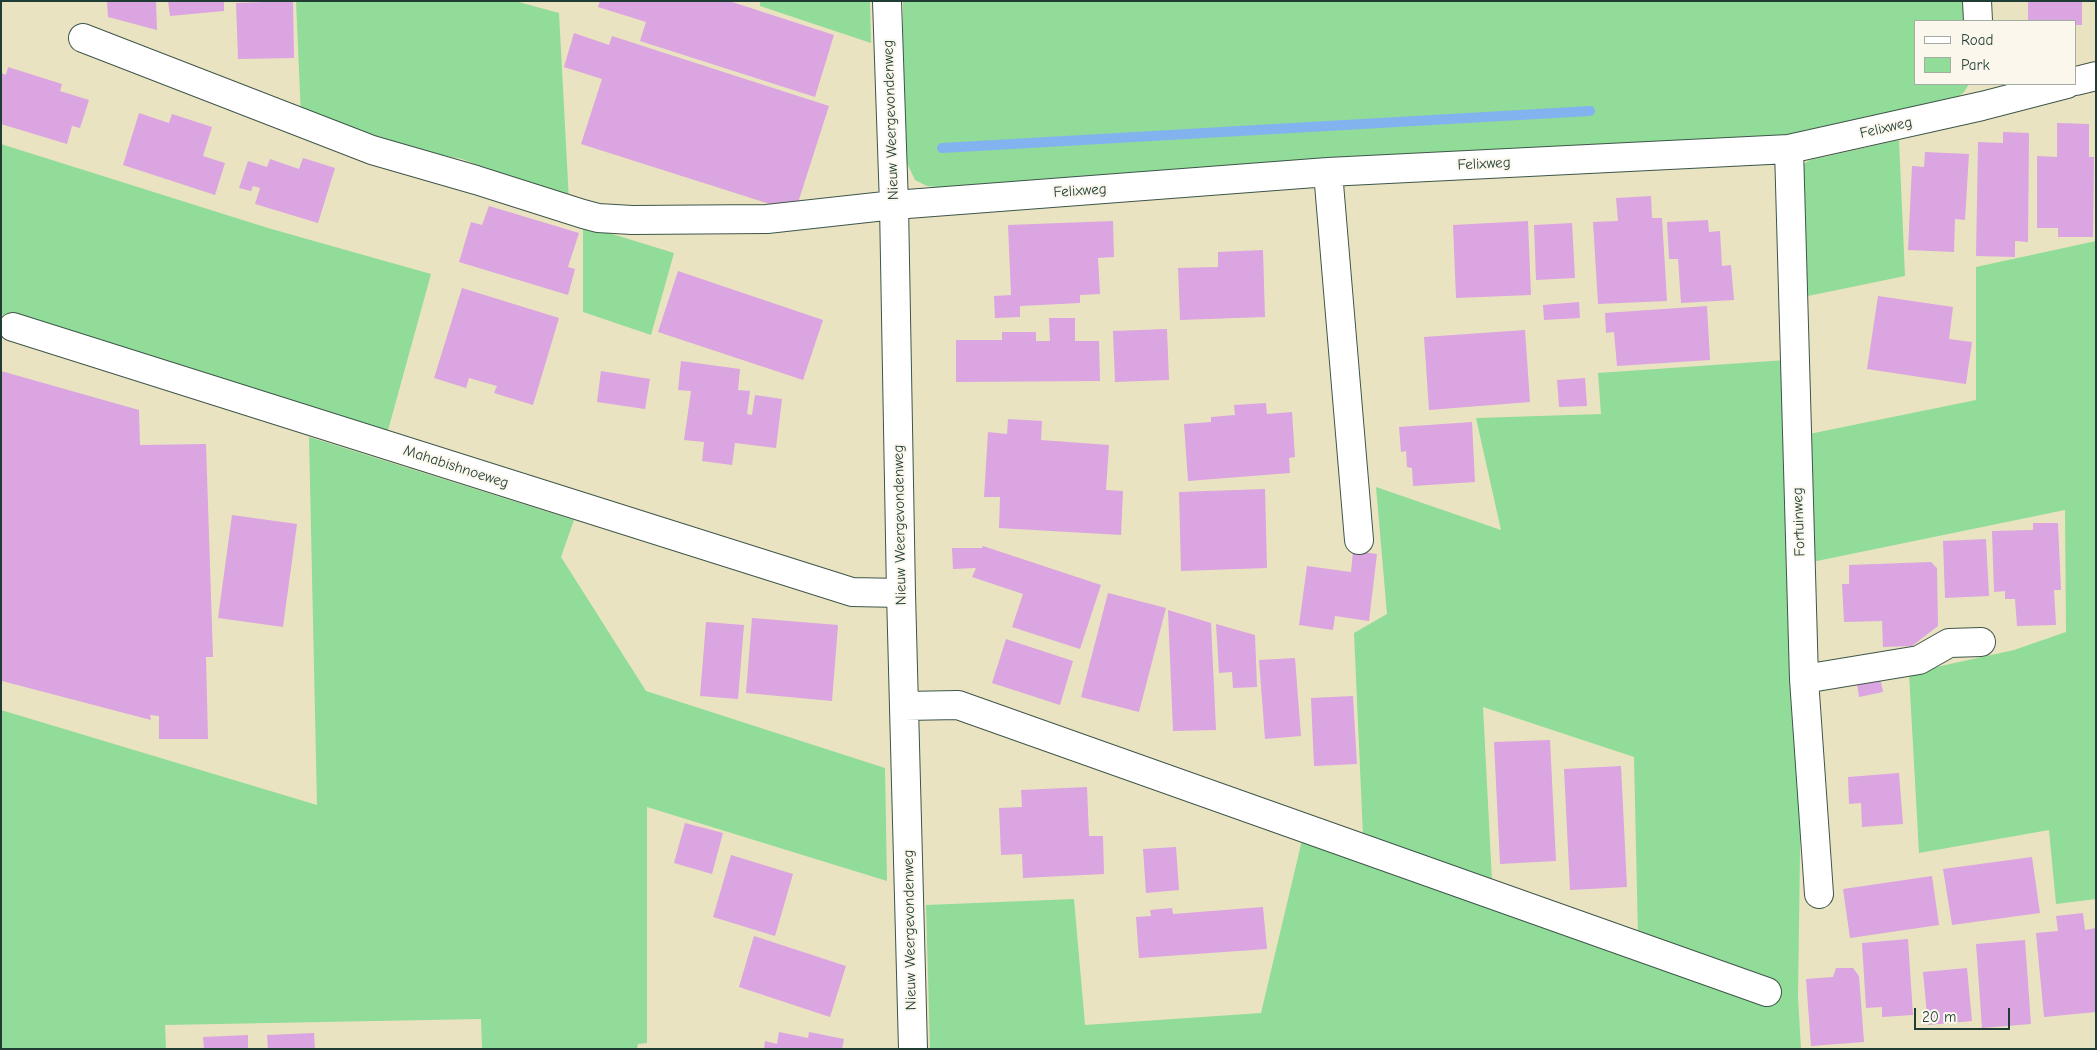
<!DOCTYPE html>
<html>
<head>
<meta charset="utf-8">
<style>
	body { margin:0 }
	#map { position:relative; width:2097px; height:1050px; overflow:hidden; background:#eae3c1; font-family:"Comic Neue",sans-serif }
	canvas { display:block }
	.frame { position:absolute; inset:0; border:2px solid #1f3d34; pointer-events:none }
	.legend { position:absolute; left:1914px; top:20px; width:162px; height:65px; box-sizing:border-box; background:#fbf7ec; border:1px solid #a3ada2; margin:0; padding:6px 9px; list-style:none; font-size:15px; color:#1f3d34 }
	.legend li { display:flex; align-items:center; gap:10px; height:25px }
	.legend b { width:25px; border:1px solid #a3ada2 }
	.scale { position:absolute; left:1914px; top:1008px; width:96px; height:22px; box-sizing:border-box; border:2px solid #1f3d34; border-top:0; padding-left:6px; font-size:15px; line-height:18px; white-space:nowrap; color:#1f3d34; -webkit-text-stroke:4px #fbf7ec; paint-order:stroke }
</style>
</head>
<body>
<div id="map">
<canvas width="2097" height="1050"></canvas>
<div class="frame"></div>
<ul class="legend">
<li><b style="height:6px;background:#fff"></b>Road</li>
<li><b style="height:14px;background:#91dc98"></b>Park</li>
</ul>
<div class="scale">20 m</div>
</div>
<script>
const c = document.querySelector('canvas').getContext('2d');
c.lineJoin = 'round';
function fillPath(path, color) { c.fillStyle = color; c.fill(path, 'evenodd'); }
const poly = rows => new Path2D(rows.map(r => 'M' + r).join(''));
function stroke(path, color, width, dash) { c.strokeStyle = color; c.lineWidth = width; c.lineCap = dash ? 'butt' : 'round'; c.setLineDash(dash || []); c.stroke(path); }
function write(font, color, halo, rows, align = 'center') {
  c.font = font + ' "Comic Neue",sans-serif'; c.lineWidth = 4; c.setLineDash([]); c.textBaseline = 'middle'; c.strokeStyle = halo; c.fillStyle = color; for (const [text, x, y, turn = 0] of rows) {
    c.save(); c.translate(x, y); c.rotate((+turn || 0) * Math.PI / 180); c.textAlign = isNaN(turn) ? turn : align; if (halo) c.strokeText(text, 0, 0); c.fillText(text, 0, 0); c.restore();
  }
}
const green = poly([
	[296,1,515,1,559,13,569,201,462,159,388,145,301,117],
	[760,1,870,1,871,43,760,6],
	[903,1,1966,1,1968,21,1916,21,1916,84,1969,84,1964,92,1959,96,1803,135,950,188,927,186,915,180,907,163,903,147],
	[1899,140,1905,276,1803,297,1802,165,1810,160],
	[1,144,268,228,431,274,387,434,1,315],
	[583,225,674,253,651,335,583,312],
	[2096,241,2096,899,2056,904,2049,830,1919,853,1909,673,2014,650,2066,632,2065,510,1812,562,1809,434,1976,400,1976,267],
	[1786,360,1801,778,1798,997,1801,1049,930,1049,926,905,1074,899,1085,1025,1261,1013,1303,836,1638,937,1634,757,1483,707,1492,881,1363,836,1354,633,1387,614,1376,487,1501,530,1476,418,1601,414,1598,373],
	[309,437,574,520,561,557,646,691,885,768,887,881,647,807,647,1043,638,1044,637,1049,482,1049,481,1019,165,1025,166,1049,1,1049,1,710,317,805]
]);
const stream = poly([
	[942,148,1590,111]
]);
const building = poly([
	[107,1,156,1,157,30,108,17],
	[168,1,224,1,224,11,170,16],
	[293,1,294,58,238,59,236,3],
	[600,1,729,1,834,35,815,97,640,41,646,22,598,7],
	[2028,1,2082,1,2082,25,2076,25,2076,21,2028,21],
	[574,33,609,45,612,36,829,106,795,212,581,144,602,79,564,67],
	[8,67,62,84,60,91,89,100,80,128,72,126,67,144,1,124,1,73,6,75],
	[139,113,169,123,172,114,212,127,203,156,225,163,215,195,123,165],
	[2057,123,2089,124,2089,157,2094,157,2093,237,2058,237,2058,228,2037,228,2037,156,2057,157],
	[2003,132,2029,133,2028,242,2015,241,2015,257,1976,256,1978,142,2003,143],
	[1925,152,1969,154,1965,220,1955,219,1954,252,1908,250,1912,166,1924,167],
	[303,158,335,168,318,223,255,204,260,188,253,186,251,191,239,188,248,161,267,167,270,159,299,169],
	[1651,196,1652,218,1662,218,1667,301,1598,304,1593,222,1618,221,1616,198],
	[489,206,579,233,568,267,575,269,568,295,459,262,471,222,482,225],
	[1708,220,1709,232,1720,231,1722,266,1731,265,1734,300,1681,303,1678,259,1669,259,1667,222],
	[1113,221,1114,257,1098,258,1100,294,1080,295,1080,303,1020,306,1020,317,995,318,994,296,1011,295,1008,225],
	[1528,221,1531,295,1456,298,1453,225],
	[1572,223,1575,278,1536,280,1534,225],
	[1263,250,1265,317,1180,320,1178,268,1218,267,1218,252],
	[678,271,823,320,803,380,658,332],
	[462,288,559,318,533,405,494,393,497,386,469,378,466,388,434,378],
	[1878,296,1953,307,1949,339,1972,342,1966,384,1867,369],
	[1579,302,1580,318,1544,320,1543,305],
	[1707,306,1710,360,1617,366,1614,332,1606,333,1605,313],
	[1049,318,1075,318,1075,341,1099,341,1100,381,956,382,956,340,1002,340,1002,332,1036,332,1036,341,1050,341],
	[1167,329,1169,380,1115,382,1113,331],
	[1525,330,1530,402,1429,410,1424,337],
	[681,361,740,369,738,390,750,391,747,414,752,415,755,395,782,399,776,448,735,443,732,465,702,461,704,442,684,440,691,391,678,390],
	[1,371,139,410,140,445,206,444,213,657,206,657,208,739,159,739,159,716,150,715,151,720,2,681],
	[601,371,650,379,645,409,597,402],
	[1585,378,1587,406,1559,407,1557,380],
	[1266,403,1267,414,1292,412,1295,457,1289,458,1290,473,1188,481,1184,424,1211,422,1211,417,1235,415,1234,405],
	[1008,419,1042,421,1041,440,1109,445,1106,490,1123,491,1121,535,999,528,1000,497,984,497,988,432,1007,434],
	[1472,422,1475,482,1413,486,1412,468,1407,467,1406,451,1401,452,1399,427],
	[1265,489,1267,568,1181,571,1179,492],
	[232,515,297,524,283,627,218,618],
	[2033,523,2058,523,2061,590,2054,590,2056,625,2017,626,2015,599,2005,599,2005,591,1994,592,1992,531,2033,530],
	[1986,539,1989,596,1945,598,1943,541],
	[983,546,1101,585,1080,649,1012,627,1023,594,972,577,976,568,953,569,952,548,982,548],
	[1353,551,1377,554,1369,621,1335,616,1333,630,1299,625,1307,566,1351,572],
	[1931,562,1937,568,1938,626,1912,646,1883,647,1882,621,1844,622,1842,584,1849,584,1849,565],
	[1108,593,1166,608,1139,712,1081,697],
	[1168,610,1211,623,1216,730,1173,731],
	[752,618,838,625,832,701,746,693],
	[706,622,744,625,738,699,700,696],
	[1216,624,1255,635,1257,687,1233,688,1232,672,1219,673],
	[1006,639,1073,661,1060,705,992,683],
	[1295,658,1301,736,1265,739,1259,660],
	[1879,672,1883,692,1859,697,1856,677],
	[1353,696,1357,764,1314,766,1311,698],
	[1550,740,1556,861,1500,864,1494,742],
	[1621,766,1627,887,1570,890,1564,769],
	[1899,773,1903,824,1862,827,1861,803,1849,804,1848,777],
	[1087,787,1089,836,1103,836,1104,874,1023,878,1022,854,1001,855,999,808,1022,807,1021,790],
	[685,823,723,833,712,874,674,863],
	[1176,847,1179,890,1146,893,1143,849],
	[731,855,793,874,775,936,713,917],
	[2032,857,2040,913,1952,925,1943,869],
	[1932,876,1939,925,1850,938,1843,889],
	[1263,907,1267,949,1139,958,1136,917,1151,916,1150,910,1172,908,1173,914],
	[2083,913,2085,930,2096,928,2096,1012,2044,1017,2036,933,2058,931,2056,916],
	[754,936,846,966,830,1017,739,987],
	[1908,939,1913,1015,1882,1017,1882,1007,1866,1008,1862,943],
	[2025,940,2031,1024,1982,1028,1976,944],
	[1836,968,1853,968,1859,976,1864,1042,1811,1046,1806,979,1833,977],
	[1967,968,1972,1021,1928,1025,1923,972],
	[779,1032,808,1038,809,1032,844,1039,842,1049,764,1049,765,1041,777,1044],
	[314,1033,315,1049,268,1049,267,1035],
	[248,1035,248,1049,204,1049,203,1037]
]);
const minor = poly([
	[887,1,894,205,901,593,913,1049],
	[1977,1,1978,21],
	[83,38,372,150,476,180,583,214,598,218,632,220,767,219,894,205,1328,172,1789,149,1982,106,2067,84],
	[2076,81,2096,76],
	[1789,149,1804,679,1819,894],
	[1328,172,1359,540],
	[13,327,852,592,901,593],
	[1804,679,1919,660,1949,643,1981,642],
	[905,706,958,705,1767,992]
]);
const streetNames = [
	["Nieuw Weergevondenweg",891,120,-92],
	["Felixweg",1886,128,-13],
	["Felixweg",1484,164,-3],
	["Felixweg",1080,191,-4],
	["Mahabishnoeweg",456,467,18],
	["Fortuinweg",1799,522,-92],
	["Nieuw Weergevondenweg",900,525,-91],
	["Nieuw Weergevondenweg",910,930,-91]
];
fillPath(green, '#91dc98');
stroke(stream, '#83b3ee', 10);
fillPath(building, '#daa5e0');
stroke(minor, '#3d5649', 30);
stroke(minor, '#fff', 28);
write('15px', '#1f3d34', '#fbf7ec', streetNames);
</script>
</body>
</html>
